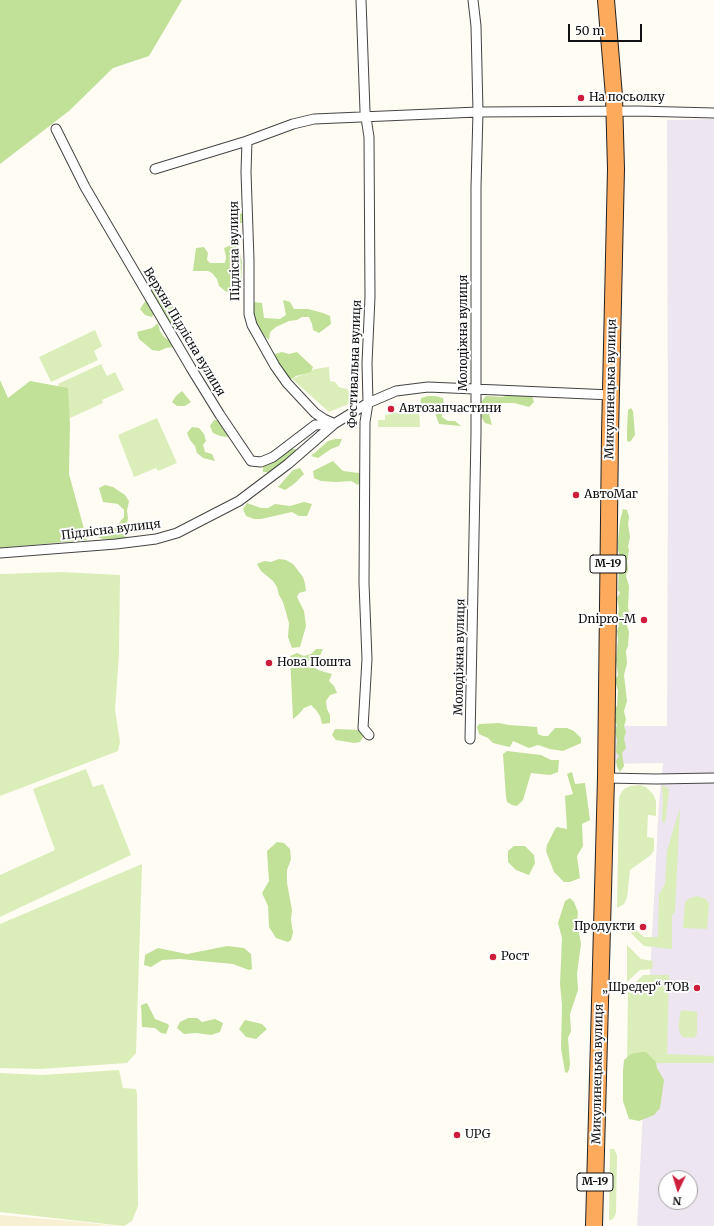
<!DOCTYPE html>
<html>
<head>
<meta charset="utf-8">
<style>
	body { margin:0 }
	#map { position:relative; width:714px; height:1226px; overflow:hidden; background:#fffcf4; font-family:Merriweather,serif }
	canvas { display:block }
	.north { position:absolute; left:658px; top:1170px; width:40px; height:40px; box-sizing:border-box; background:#fff; border:1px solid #a0a0a0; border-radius:50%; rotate:184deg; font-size:11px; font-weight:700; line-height:16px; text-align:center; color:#111 }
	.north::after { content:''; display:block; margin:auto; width:14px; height:18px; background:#cd1d3a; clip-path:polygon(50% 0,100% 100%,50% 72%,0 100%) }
	.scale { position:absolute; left:568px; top:24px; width:74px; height:18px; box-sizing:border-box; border:2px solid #111; border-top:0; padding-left:5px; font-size:12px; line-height:14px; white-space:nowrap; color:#111; -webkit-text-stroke:3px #fff; paint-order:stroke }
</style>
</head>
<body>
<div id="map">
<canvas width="714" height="1226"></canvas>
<div class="north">N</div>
<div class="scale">50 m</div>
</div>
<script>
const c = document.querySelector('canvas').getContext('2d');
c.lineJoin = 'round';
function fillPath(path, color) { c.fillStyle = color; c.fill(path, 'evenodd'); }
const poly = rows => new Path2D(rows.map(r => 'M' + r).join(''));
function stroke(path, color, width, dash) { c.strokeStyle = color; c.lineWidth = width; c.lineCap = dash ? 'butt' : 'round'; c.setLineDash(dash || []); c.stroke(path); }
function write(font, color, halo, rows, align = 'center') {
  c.font = font + ' Merriweather,serif'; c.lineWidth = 4; c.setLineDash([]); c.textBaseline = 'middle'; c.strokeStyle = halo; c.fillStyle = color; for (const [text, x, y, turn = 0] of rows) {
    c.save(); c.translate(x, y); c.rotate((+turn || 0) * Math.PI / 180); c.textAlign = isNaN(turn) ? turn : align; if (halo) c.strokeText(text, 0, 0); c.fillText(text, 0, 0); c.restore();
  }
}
const industrial = poly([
	[714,119,714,1226,637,1226,659,802,663,763,601,764,602,724,632,726,667,726,668,462,667,120],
	[666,1178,690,1178,690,1202,666,1202]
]);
const farmland = poly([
	[0,1215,71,1221,116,1226,0,1226]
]);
const green = poly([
	[95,330,102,346,94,351,98,360,51,382,39,357],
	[101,364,107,376,115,372,124,390,102,400,103,403,70,418,58,384],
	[329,367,330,381,335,382,339,387,347,389,353,396,351,403,329,412,292,379,315,369],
	[419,407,420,427,378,427,378,420,385,420,385,415,399,412,399,408],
	[157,418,177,463,158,471,156,468,134,477,118,435],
	[61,572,120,575,119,654,115,710,120,742,118,751,0,796,0,574],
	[86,769,93,787,103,784,131,855,0,917,0,875,55,850,33,789],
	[640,785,646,787,653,794,656,801,656,816,648,815,647,837,654,838,654,850,651,855,630,870,627,898,624,904,617,908,619,798,621,793,624,789,630,786],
	[662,785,668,788,669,791,665,823,664,823,662,821,663,802],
	[680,808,675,911,672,916,672,949,644,946,631,933,631,930,636,930,644,937,658,937,659,894,665,884,667,851],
	[142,864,136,1053,127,1063,40,1069,0,1068,0,924],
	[697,896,706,899,709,904,707,929,683,928,685,903,688,899],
	[627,945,641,959,653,961,652,969,640,970,627,982],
	[643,975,669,975,667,1054,714,1056,714,1063,627,1063,628,990],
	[682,1010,697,1012,697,1034,694,1038,683,1037,681,1035,679,1029,679,1022,680,1013],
	[119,1070,123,1088,136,1089,137,1094,138,1206,132,1221,124,1226,0,1212,0,1073,42,1075],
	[610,1149,614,1149,617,1155,616,1213,614,1218,611,1220,609,1220]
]);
const forest = poly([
	[0,0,182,0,149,56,113,68,69,111,0,164],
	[235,212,242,214,245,221,242,223,235,223,230,217],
	[231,245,238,246,242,261,241,292,239,291,232,294,225,291,219,286,217,279,212,273,208,271,193,271,196,248,204,247,208,253,207,260,210,263,225,263,226,256,224,248],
	[156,284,163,287,174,308,170,313,172,320,178,325,176,332,168,329,157,311,152,317,145,315,140,309,144,303,150,298,150,288],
	[283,300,290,302,294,309,308,309,323,313,330,316,331,324,319,333,313,330,312,324,309,317,302,317,297,320,289,321,276,327,270,332,269,340,263,335,260,329,251,316,252,309,254,302,262,303,264,318,280,319,286,315],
	[158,323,160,331,164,337,170,341,175,347,166,348,159,351,152,350,139,339,137,332,152,328],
	[282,352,289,354,297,352,313,367,311,372,296,376,290,380,282,367,276,362,275,354],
	[0,380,8,398,30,381,68,388,70,425,69,474,87,540,0,548],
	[182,391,191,402,185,406,177,406,172,402,176,396],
	[509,395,532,396,534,402,529,407,514,403,491,403,488,410,492,425,485,423,481,417,481,402,486,396,502,397],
	[428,396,435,396,443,398,444,405,442,409,442,417,448,421,455,421,461,426,439,424,434,410,426,410,420,406,421,398],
	[631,408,633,411,635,435,630,442,627,441,627,431,628,410],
	[214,420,222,421,230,434,227,437,220,436,213,433,210,426],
	[192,427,199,428,204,434,206,441,203,445,205,452,212,454,215,461,203,458,197,453,195,446,190,440,187,433],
	[335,439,342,439,339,446,331,449,318,458,311,456,328,441],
	[289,449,296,449,290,460,271,472,263,472,263,465],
	[333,461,343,471,359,473,362,479,358,485,351,481,336,482,321,481,314,478,313,471],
	[300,468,304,474,294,484,285,490,278,487,293,470],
	[105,485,113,487,125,495,129,501,127,511,128,518,127,525,129,532,126,538,118,540,103,539,95,536,116,527,124,517,124,510,118,504,103,502,99,488],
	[304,502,312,504,307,516,299,516,292,512,261,519,254,519,246,516,243,509,247,503,261,508,268,508,275,504,290,506],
	[623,509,627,510,629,517,628,524,630,537,628,547,629,550,627,561,628,570,626,576,629,586,628,608,629,612,627,626,629,632,628,646,626,651,627,663,624,675,627,701,624,711,626,720,624,726,626,732,624,738,626,748,622,753,624,766,620,772,617,767,616,761,619,756,616,752,617,740,615,731,617,725,614,720,616,715,614,710,617,706,618,691,615,680,618,675,616,660,618,640,617,631,619,625,617,620,619,609,617,598,620,593,618,590,619,571,622,562,618,550,618,541,620,521],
	[279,559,286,560,293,564,303,577,305,584,306,591,299,593,297,597,304,611,306,626,300,647,292,648,288,637,289,623,283,602,279,595,277,587,273,581,261,571,257,564,264,561,271,562],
	[316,649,323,649,320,656,306,662,318,670,332,674,329,681,334,686,337,693,330,695,326,701,327,709,330,715,330,723,322,724,320,716,316,710,311,705,304,708,299,714,293,719,290,656,297,653,304,656,311,654],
	[499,723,509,725,537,727,538,734,543,736,548,736,555,728,567,728,574,731,581,738,581,743,563,751,550,749,538,745,529,748,513,741,510,747,505,746,493,743,488,738,479,734,477,727,479,724],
	[335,729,360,730,365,734,360,742,354,743,336,740,332,735],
	[507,751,541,755,551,760,559,760,558,772,550,775,531,773,523,800,517,806,512,805,507,802,506,797,503,754],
	[572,772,575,784,585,783,590,820,582,824,583,846,577,856,580,878,570,882,564,882,554,872,546,851,547,845,555,829,557,827,567,829,565,796,573,794,567,774],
	[277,842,284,843,290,849,291,859,287,870,287,883,292,910,291,920,293,933,291,940,288,942,276,938,269,927,268,906,262,893,269,881,267,851],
	[514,846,525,846,534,855,535,863,529,875,516,870,508,862,508,851],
	[570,898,574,902,578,912,577,921,581,944,577,974,578,990,570,1014,571,1031,568,1038,570,1064,569,1070,567,1073,565,1072,561,1048,562,1005,560,984,562,938,558,923,565,901],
	[227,946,244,948,251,954,252,969,249,970,233,964,180,959,162,960,151,967,144,965,145,955,158,948,187,954],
	[147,1003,155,1019,168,1024,169,1026,166,1034,161,1033,155,1028,142,1027,141,1005],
	[188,1018,197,1018,202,1022,215,1019,223,1023,220,1032,211,1035,196,1033,184,1034,177,1028,180,1022],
	[245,1020,262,1024,267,1029,256,1039,246,1037,239,1029],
	[643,1052,646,1052,656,1062,657,1068,664,1080,660,1108,654,1115,639,1121,629,1119,623,1101,623,1070,624,1060,631,1054]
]);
const minor = poly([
	[361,0,365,111,369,137,370,297,367,363,368,403,365,422,364,583,367,659,363,728,369,735],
	[56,129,85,187,191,368,220,415,251,461,261,462,273,457,315,425,334,424],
	[247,141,246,172,249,260,249,314,252,325,275,366,287,383,315,413,324,419,333,423],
	[155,169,247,141,293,124,314,119,478,112,637,111,714,113],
	[0,553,116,544,156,539,177,533,239,501,288,464,334,424,368,403,396,391,428,387,612,395],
	[470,739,476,434,476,187,478,112,476,26,473,0],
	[606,778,656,779,714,778]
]);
const trunk = poly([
	[594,1226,606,778,610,434,616,169,614,96,606,0]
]);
const markers = [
	[581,98,4,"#cd1d3a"],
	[391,409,4,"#cd1d3a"],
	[576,495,4,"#cd1d3a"],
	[644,620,4,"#cd1d3a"],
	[269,663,4,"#cd1d3a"],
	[643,927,4,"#cd1d3a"],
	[493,957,4,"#cd1d3a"],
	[697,988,4,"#cd1d3a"],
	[457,1135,4,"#cd1d3a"]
];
const shields = [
	[608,564,36],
	[595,1182,36]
];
const shieldNames = [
	["М-19",608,564],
	["М-19",595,1182]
];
const poiNames = [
	["На посьолку",589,98],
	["Автозапчастини",399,409],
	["АвтоМаг",584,495],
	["Dnipro-M",636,620,"right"],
	["Нова Пошта",277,663],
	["Продукти",635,927,"right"],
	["Рост",501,957],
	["„Шредер“ ТОВ",689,988,"right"],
	["UPG",465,1135]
];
const streetNames = [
	["Підлісна вулиця",235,251,-91],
	["Верхня Підлісна вулиця",184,332,59],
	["Молодіжна вулиця",464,333,-90],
	["Фестивальна вулиця",355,364,-88],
	["Микулинецька вулиця",611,389,-89],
	["Підлісна вулиця",111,530,-7],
	["Молодіжна вулиця",460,657,-89],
	["Микулинецька вулиця",598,1074,-89]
];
fillPath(industrial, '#ede5ef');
fillPath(farmland, '#f8f0d2');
fillPath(green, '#dbeeba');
fillPath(forest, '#c1e098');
stroke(minor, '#444', 11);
stroke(trunk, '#222', 18);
stroke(minor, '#fff', 9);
stroke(trunk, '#feaa5c', 16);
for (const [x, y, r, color] of markers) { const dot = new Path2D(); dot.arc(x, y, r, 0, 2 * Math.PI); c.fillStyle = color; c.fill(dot); stroke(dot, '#fff', 1.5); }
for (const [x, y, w] of shields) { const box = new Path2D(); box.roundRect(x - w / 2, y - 9, w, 18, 3); c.fillStyle = '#fff'; c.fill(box); stroke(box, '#111', 1); }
write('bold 11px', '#111', null, shieldNames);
write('12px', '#111', '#fff', poiNames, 'left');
write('12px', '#111', '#fff', streetNames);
</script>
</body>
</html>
